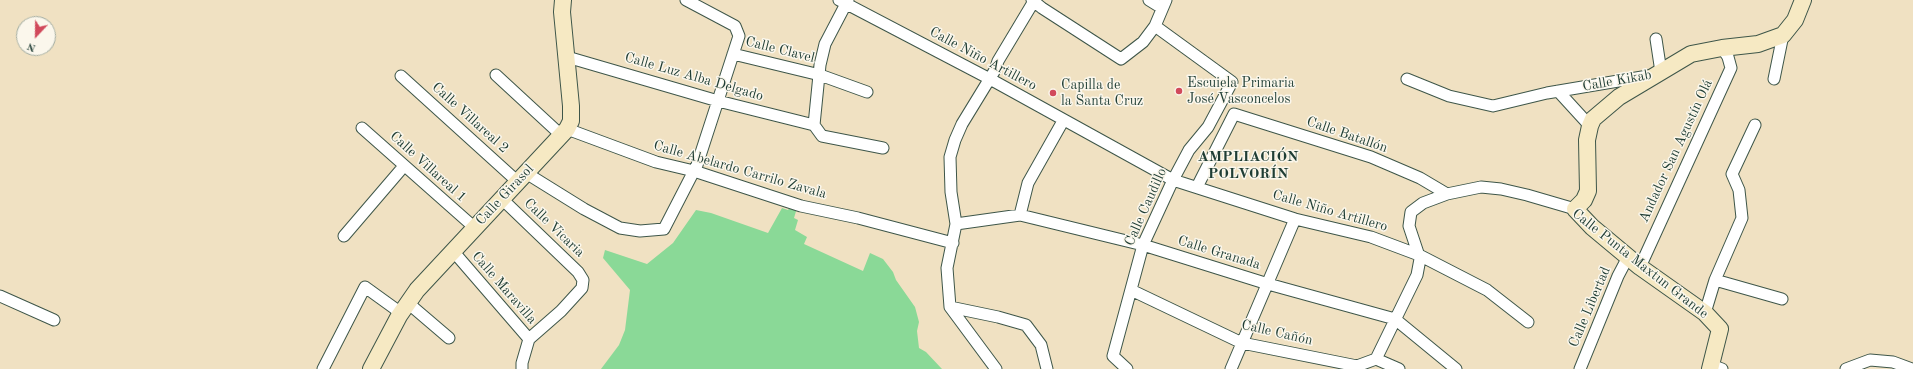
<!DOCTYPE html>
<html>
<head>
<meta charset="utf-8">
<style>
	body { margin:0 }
	#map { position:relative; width:1913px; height:369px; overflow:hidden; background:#f0e1c2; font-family:"Old Standard TT",serif }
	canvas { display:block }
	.north { position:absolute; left:16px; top:16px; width:40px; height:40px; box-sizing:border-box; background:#fbf7ec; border:1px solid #a3ada2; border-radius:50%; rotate:202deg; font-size:11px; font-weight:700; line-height:16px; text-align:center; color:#1f3d34 }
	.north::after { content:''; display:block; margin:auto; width:14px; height:18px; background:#d1495b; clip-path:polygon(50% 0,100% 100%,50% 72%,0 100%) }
</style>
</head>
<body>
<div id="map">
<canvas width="1913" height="369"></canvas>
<div class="north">N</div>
</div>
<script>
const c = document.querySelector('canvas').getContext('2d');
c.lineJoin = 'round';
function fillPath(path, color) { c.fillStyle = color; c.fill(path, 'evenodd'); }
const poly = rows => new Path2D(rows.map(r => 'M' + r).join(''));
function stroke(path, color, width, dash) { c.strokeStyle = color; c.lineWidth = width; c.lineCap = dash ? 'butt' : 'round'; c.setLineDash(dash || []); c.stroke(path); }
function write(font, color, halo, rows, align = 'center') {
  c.font = font + ' "Old Standard TT",serif'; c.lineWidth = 3; c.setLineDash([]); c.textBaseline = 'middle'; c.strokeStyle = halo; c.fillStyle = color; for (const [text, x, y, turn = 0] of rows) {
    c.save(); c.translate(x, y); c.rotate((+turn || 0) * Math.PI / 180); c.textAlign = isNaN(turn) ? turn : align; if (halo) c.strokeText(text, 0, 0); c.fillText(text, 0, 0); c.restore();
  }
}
const green = poly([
	[790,207,797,208,794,218,798,220,795,230,807,237,804,244,863,271,870,253,883,259,893,272,896,280,915,307,919,322,917,331,919,348,926,352,942,369,601,369,619,345,625,330,630,290,603,258,605,250,647,264,673,243,696,210,711,213,768,233,782,208,788,210]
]);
const street = poly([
	[839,0,990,79,1173,180,1295,219,1371,237,1419,255,1487,290,1528,322],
	[1032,0,1042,8,1121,59,1143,42,1155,26,1166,0],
	[1149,0,1162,8],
	[1656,39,1661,72],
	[733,54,820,75,867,92],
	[567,57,718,101,814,125],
	[496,75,561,135],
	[401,76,518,182],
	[1407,79,1449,96,1493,106,1547,93,1648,76],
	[1774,79,1783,35],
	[1558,91,1590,126],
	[814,125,820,65,825,44,848,0],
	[814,125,822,136,883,148],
	[362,128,475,228],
	[567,129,656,162,694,171,801,206,858,218,953,243],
	[526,173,584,209,620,228,640,231,664,229,697,165,739,36,735,26,686,0],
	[1197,187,1234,114,1371,157,1420,178,1447,194],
	[502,199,578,272,583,280,582,288,561,311,529,339],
	[1020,215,1028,183,1063,121],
	[956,224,1020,215,1143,245,1268,284,1395,319,1456,369],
	[344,236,404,166],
	[453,251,529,339,522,363,522,369],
	[1640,267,1731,68,1728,57,1722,48],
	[1715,280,1782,299],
	[1131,290,1242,343,1357,366,1376,359,1399,369],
	[0,296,54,320],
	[408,303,449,338],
	[950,307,998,317,1026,325,1041,345,1047,369],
	[1705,313,1715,280,1742,218,1739,190,1732,174,1755,125],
	[1376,359,1417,275,1420,259,1409,226,1411,212,1423,203,1447,194,1481,187,1501,189,1527,195,1575,209],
	[1711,365,1722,369],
	[323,369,365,287,401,313],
	[996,369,950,307,947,268,956,224,951,192,950,157,955,140,962,124,995,70,998,61,1034,1],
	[1127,369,1113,356,1143,245,1173,180,1189,150,1208,127,1232,82,1155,26],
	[1231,369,1295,219],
	[1580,369,1618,276,1628,257],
	[1846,369,1870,360,1893,362,1912,369]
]);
const secondary = poly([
	[371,369,399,316,417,290,567,129,571,121,571,106,562,12,563,0],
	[1710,369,1720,329,1705,313,1640,267,1592,227,1575,209,1584,200,1588,191,1587,140,1590,126,1593,119,1619,97,1691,54,1722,48,1758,44,1783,35,1795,20,1803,0]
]);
const markers = [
	[1179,91,4,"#d1495b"],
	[1053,93,4,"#d1495b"]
];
const streetNames = [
	["Calle Clavel",780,50,14],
	["Calle Niño Artillero",983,59,28],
	["Calle Luz Alba Delgado",694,77,16],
	["Calle Kikab",1617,81,-10],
	["Calle Villareal 2",470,118,42],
	["Calle Batallón",1347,135,19],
	["Andador San Agustín Olá",1676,151,-65],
	["Calle Villareal 1",428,167,42],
	["Calle Abelardo Carrilo Zavala",740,170,16],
	["Calle Girasol",505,195,-47],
	["Calle Caudillo",1146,207,-66],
	["Calle Niño Artillero",1330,211,16],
	["Calle Vicaria",554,228,44],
	["Calle Granada",1219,253,17],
	["Calle Punta Maxtun Grande",1640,264,38],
	["Calle Maravilla",504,288,49],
	["Calle Libertad",1590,307,-67],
	["Calle Cañón",1277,333,13]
];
const poiNames = [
	["Escuiela Primaria",1187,83],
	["José Vasconcelos",1187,99],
	["Capilla de",1061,85],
	["la Santa Cruz",1061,101]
];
const neighbourhoodNames = [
	["AMPLIACIÓN",1248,157],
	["POLVORÍN",1248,174]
];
fillPath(green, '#8ad997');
stroke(street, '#3e5649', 13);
stroke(secondary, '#3e5649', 18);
stroke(street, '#fff', 11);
stroke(secondary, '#f6e9c3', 16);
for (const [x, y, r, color] of markers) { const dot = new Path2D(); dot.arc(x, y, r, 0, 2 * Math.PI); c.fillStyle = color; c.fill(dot); stroke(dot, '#fbf7ec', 1.5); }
write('14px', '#1f3d34', '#fbf7ec', streetNames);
write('14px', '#1f3d34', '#fbf7ec', poiNames, 'left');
write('bold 15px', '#1f3d34', '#fbf7ec', neighbourhoodNames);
</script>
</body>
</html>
